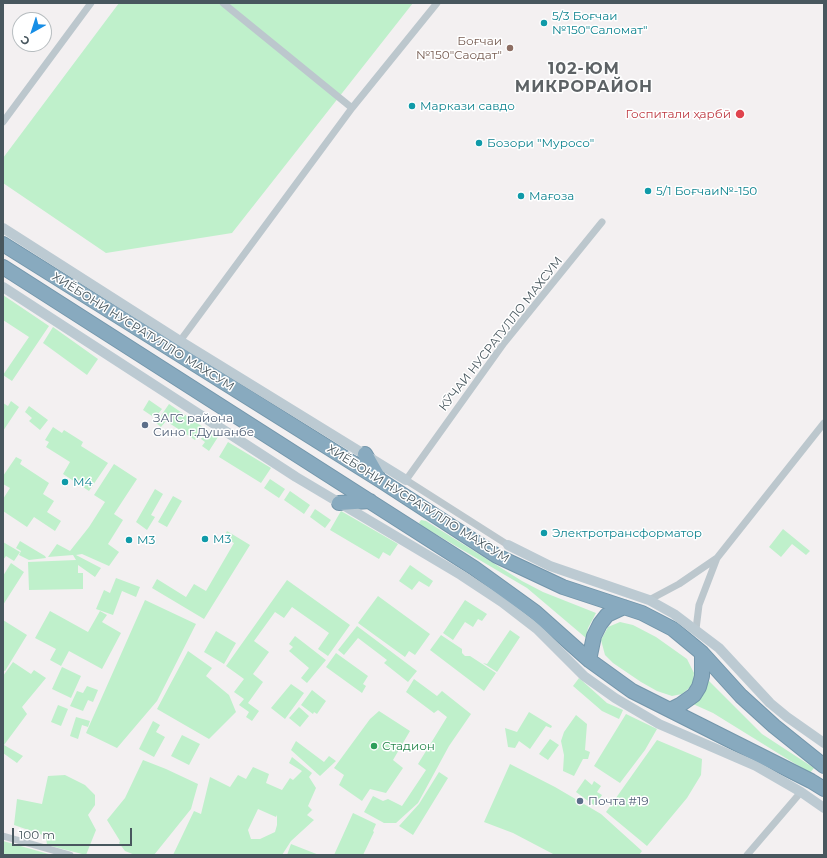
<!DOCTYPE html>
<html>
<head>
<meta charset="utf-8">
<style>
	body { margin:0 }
	#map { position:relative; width:827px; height:858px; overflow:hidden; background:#f3f0f1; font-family:Montserrat,sans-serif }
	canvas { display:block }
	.frame { position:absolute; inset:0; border:4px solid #48575e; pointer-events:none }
	.north { position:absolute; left:12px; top:12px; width:40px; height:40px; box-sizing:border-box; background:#fff; border:1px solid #b6bcbf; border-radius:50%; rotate:219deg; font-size:11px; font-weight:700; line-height:16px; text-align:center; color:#48575e }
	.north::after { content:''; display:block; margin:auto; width:14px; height:18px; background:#178ee6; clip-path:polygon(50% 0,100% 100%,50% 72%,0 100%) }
	.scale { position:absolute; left:12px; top:828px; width:120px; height:18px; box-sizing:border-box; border:2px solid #48575e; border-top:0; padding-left:5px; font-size:12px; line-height:14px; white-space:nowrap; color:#48575e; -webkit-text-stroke:3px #fff; paint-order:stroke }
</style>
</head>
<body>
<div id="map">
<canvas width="827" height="858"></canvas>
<div class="frame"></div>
<div class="north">С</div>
<div class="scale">100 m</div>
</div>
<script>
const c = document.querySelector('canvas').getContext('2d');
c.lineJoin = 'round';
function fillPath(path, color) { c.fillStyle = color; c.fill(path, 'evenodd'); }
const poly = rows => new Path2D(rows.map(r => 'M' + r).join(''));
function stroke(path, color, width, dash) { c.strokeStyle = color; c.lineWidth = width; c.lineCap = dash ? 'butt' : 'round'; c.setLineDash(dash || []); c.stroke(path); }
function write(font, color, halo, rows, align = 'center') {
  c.font = font + ' Montserrat,sans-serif'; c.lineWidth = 3; c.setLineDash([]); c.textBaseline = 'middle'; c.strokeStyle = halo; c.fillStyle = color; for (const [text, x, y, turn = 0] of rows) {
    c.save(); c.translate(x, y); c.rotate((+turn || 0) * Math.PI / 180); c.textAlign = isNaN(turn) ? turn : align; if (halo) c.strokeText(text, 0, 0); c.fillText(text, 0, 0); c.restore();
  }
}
const green = poly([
	[119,3,413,3,232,233,106,253,3,183,3,158],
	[3,295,49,326,12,381,3,375,29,337,3,320],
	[53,327,98,359,87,375,43,343],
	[149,400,162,409,155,418,143,410],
	[11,401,19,407,3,431,3,403,8,406],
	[169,404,203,427,195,440,166,421,161,427,156,423],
	[29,406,48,420,40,430,29,421,32,418,25,412],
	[53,427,62,433,64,430,83,442,81,446,108,463,89,491,63,474,70,462,46,447,49,442,45,440],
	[207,430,218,437,209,451,202,446,205,442,201,439],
	[228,442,271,468,261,483,219,457],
	[16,457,22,460,20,464,49,483,43,494,54,501,47,512,61,521,55,531,34,517,27,527,3,511,3,499,10,488,3,484,3,476],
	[114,464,137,479,114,514,123,520,108,544,119,552,109,566,82,554,76,555,101,568,95,577,78,565,78,573,83,573,83,589,29,590,28,562,76,560,73,555,48,557,57,544,70,551,89,527,105,502,94,495],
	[270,479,285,489,279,498,264,488],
	[155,489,163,494,151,515,155,517,147,530,136,522],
	[290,491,310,505,304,514,284,500],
	[173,496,182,501,167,527,158,522],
	[315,509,331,520,325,528,310,517],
	[341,511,398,544,390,556,383,552,379,559,330,530],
	[421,520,426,521,522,581,543,592,596,613,588,628,586,638,527,588,422,526,419,523],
	[783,529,810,551,806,555,792,544,781,557,769,547],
	[227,531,250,545,204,619,152,588,157,579,186,597,194,584,206,591,234,543,224,537],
	[20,541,45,556,46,558,29,560,19,555,21,551,16,548],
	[3,542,20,552,14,561,6,556,3,560],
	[11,563,24,572,3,605,3,576],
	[410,565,433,581,429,587,419,581,412,590,399,581],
	[116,578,140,587,136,597,122,591,113,615,96,609,104,590,110,593],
	[287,580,350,625,328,656,318,649,329,633,292,607,284,618,275,612,254,641,269,652,253,674,263,682,248,703,259,711,252,721,246,717,249,712,239,705,244,699,234,692,244,679,226,666],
	[378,596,430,634,415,655,409,651,405,657,358,623],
	[145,600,196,624,157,701,117,748,86,733],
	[465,600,487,614,482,621,478,619,473,627,465,622,453,640,443,633],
	[50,611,88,632,100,611,107,615,102,622,121,633,102,669,69,651,61,666,50,660,56,649,35,638],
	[3,620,27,635,5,671,3,670],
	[620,622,633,625,656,637,687,659,694,673,693,683,689,688,682,694,672,696,657,691,641,682,613,663,605,655,601,640,608,627],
	[357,626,417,671,408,682,384,663,387,660,358,638,344,655,338,650],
	[510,630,520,637,497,672,483,663,487,664],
	[216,631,236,643,224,664,204,652],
	[441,635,462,649,462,653,465,656,470,656,496,673,484,691,430,650],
	[295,636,326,660,307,683,301,678,309,668,289,651,293,647,289,644],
	[188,651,212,668,206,676,229,695,236,712,209,739,157,709],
	[336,653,368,676,363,684,366,686,362,693,326,667],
	[13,662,31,674,34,670,46,678,22,707,27,714,4,745,23,756,17,763,3,753,3,676],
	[62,667,81,676,71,698,52,689],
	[579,678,607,703,623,710,619,719,602,711,573,686],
	[414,679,437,696,442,691,471,714,449,746,418,803,396,823,384,823,364,812,373,796,383,801,388,799,402,806,426,770,418,764,447,717,438,710,434,713,406,692],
	[708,680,762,734,814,768,810,773,713,713,693,704,706,689],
	[291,684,304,693,285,719,271,708],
	[87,686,98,690,93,702,88,700,83,711,70,706,77,691,83,693],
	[312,690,326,701,317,714,314,712,313,714,301,705],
	[58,705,68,709,61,726,51,722],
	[299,707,309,716,300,727,289,718],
	[379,711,410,731,393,760,403,768,386,793,370,789,362,801,339,785,344,775,334,768,370,719],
	[529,712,552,726,551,728,546,726,530,749,519,741,515,748,508,747,505,728,517,732],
	[626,714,657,729,645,750,620,783,594,766],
	[576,715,587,724,585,750,590,752,588,759,583,759,574,776,563,771,564,755,561,741,564,732],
	[76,717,90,721,88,727,82,725,78,739,70,736],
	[153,721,160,725,156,732,165,737,154,757,139,749],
	[182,735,200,744,189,765,171,756],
	[550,739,559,745,548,760,539,754],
	[657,740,702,759,701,775,687,798,647,846,606,812],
	[296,741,324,762,329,756,336,761,320,776,291,750],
	[292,757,312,773,309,777,316,788,308,806,312,810,307,815,314,820,291,841,282,855,173,855,194,811,201,814,210,777,230,787,238,775,246,779,253,767,269,774,266,783,282,790,290,778,293,780,302,771,289,763],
	[258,809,276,817,277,815,277,825,275,832,260,839,251,839,248,830],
	[143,760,166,769,198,784,191,809,154,855,135,855,125,851,119,843,120,841,107,820,125,798],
	[510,764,555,787,601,814,642,851,639,855,555,855,513,833,484,822],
	[439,772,448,778,413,835,399,826,419,804],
	[65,775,85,785,95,795,95,805,88,815,96,830,86,855,47,845,46,836,14,825,17,799,42,804,48,776],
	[585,779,592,785,594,781,601,786,597,792,602,795,595,806,576,792],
	[353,813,376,824,373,831,374,832,363,855,334,855],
	[3,841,52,855,3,855],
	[291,844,319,855,287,855]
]);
const street = poly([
	[223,3,352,108],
	[3,122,91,3],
	[180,341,352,108,437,3],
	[508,545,406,480,504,343,602,222],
	[649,600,679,584,717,558],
	[696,629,699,605,717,558,824,423],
	[3,836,70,855],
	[747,855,801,792]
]);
const secondary = poly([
	[3,228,180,341,406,480],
	[3,287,296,477,461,575,502,602,537,629,584,676,615,698,659,724,756,766,801,792,824,808],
	[508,545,550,566,649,600,674,614,719,648,770,703,787,717,824,743]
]);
const highway = poly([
	[3,244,380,480,497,556,563,587,642,613,673,629,702,653,741,696,774,726,824,766],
	[3,267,474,568,535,612,589,660,632,691,811,781,824,789],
	[365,454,378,477],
	[339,503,370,501],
	[589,660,594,636,600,624,607,615,624,607],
	[670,710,680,705,694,695,699,687,702,676,702,653]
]);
const markers = [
	[544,23,4,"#0f9aa8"],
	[510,48,4,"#8d6e63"],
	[412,106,4,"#0f9aa8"],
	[740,114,5,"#e0444e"],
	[479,143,4,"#0f9aa8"],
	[648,191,4,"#0f9aa8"],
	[521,196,4,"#0f9aa8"],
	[145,425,4,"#5c6f8a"],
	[65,482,4,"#0f9aa8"],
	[544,533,4,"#0f9aa8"],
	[205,539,4,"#0f9aa8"],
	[129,540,4,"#0f9aa8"],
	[374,746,4,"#2e9e5b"],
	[580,801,4,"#5c6f8a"]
];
const cultureNames = [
	["5/3 Боғчаи",552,16],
	["№150\"Саломат\"",552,30],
	["Маркази савдо",420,106],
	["Бозори \"Муросо\"",487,143],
	["5/1 Боғчаи№-150",656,191],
	["Мағоза",529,196],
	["М4",73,482],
	["Электротрансформатор",552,533],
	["M3",213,539],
	["М3",137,540]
];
const educationNames = [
	["Боғчаи",502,41],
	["№150\"Саодат\"",502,55]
];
const healthNames = [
	["Госпитали ҳарбӣ",731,114]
];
const streetNames = [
	["ХИЁБОНИ НУСРАТУЛЛО МАХСУМ",143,332,32],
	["КӮЧАИ НУСРАТУЛЛО МАХСУМ",501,334,-52],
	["ХИЁБОНИ НУСРАТУЛЛО МАХСУМ",418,504,32]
];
const serviceNames = [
	["ЗАГС района",153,418],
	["Сино г.Душанбе",153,432],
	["Почта #19",588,801]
];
const leisureNames = [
	["Стадион",382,746]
];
const districtNames = [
	["102-ЮМ",584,69],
	["МИКРОРАЙОН",584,87]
];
fillPath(green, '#bff0cb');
stroke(highway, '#7396ab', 16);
stroke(street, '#bcc7cd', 7);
stroke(secondary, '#bccad2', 10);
stroke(highway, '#88aabf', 14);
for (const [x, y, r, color] of markers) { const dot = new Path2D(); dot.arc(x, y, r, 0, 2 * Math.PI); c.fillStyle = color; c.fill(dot); stroke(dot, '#fff', 1.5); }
write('12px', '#0d838f', '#fff', cultureNames, 'left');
write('12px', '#785e54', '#fff', educationNames, 'right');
write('12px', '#be3a42', '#fff', healthNames, 'right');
write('12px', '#48575e', '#fff', streetNames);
write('12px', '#4e5e75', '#fff', serviceNames, 'left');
write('12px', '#27864d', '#fff', leisureNames, 'left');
c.letterSpacing = '1px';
write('bold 16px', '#5d6265', '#fff', districtNames);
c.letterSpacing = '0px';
</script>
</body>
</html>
